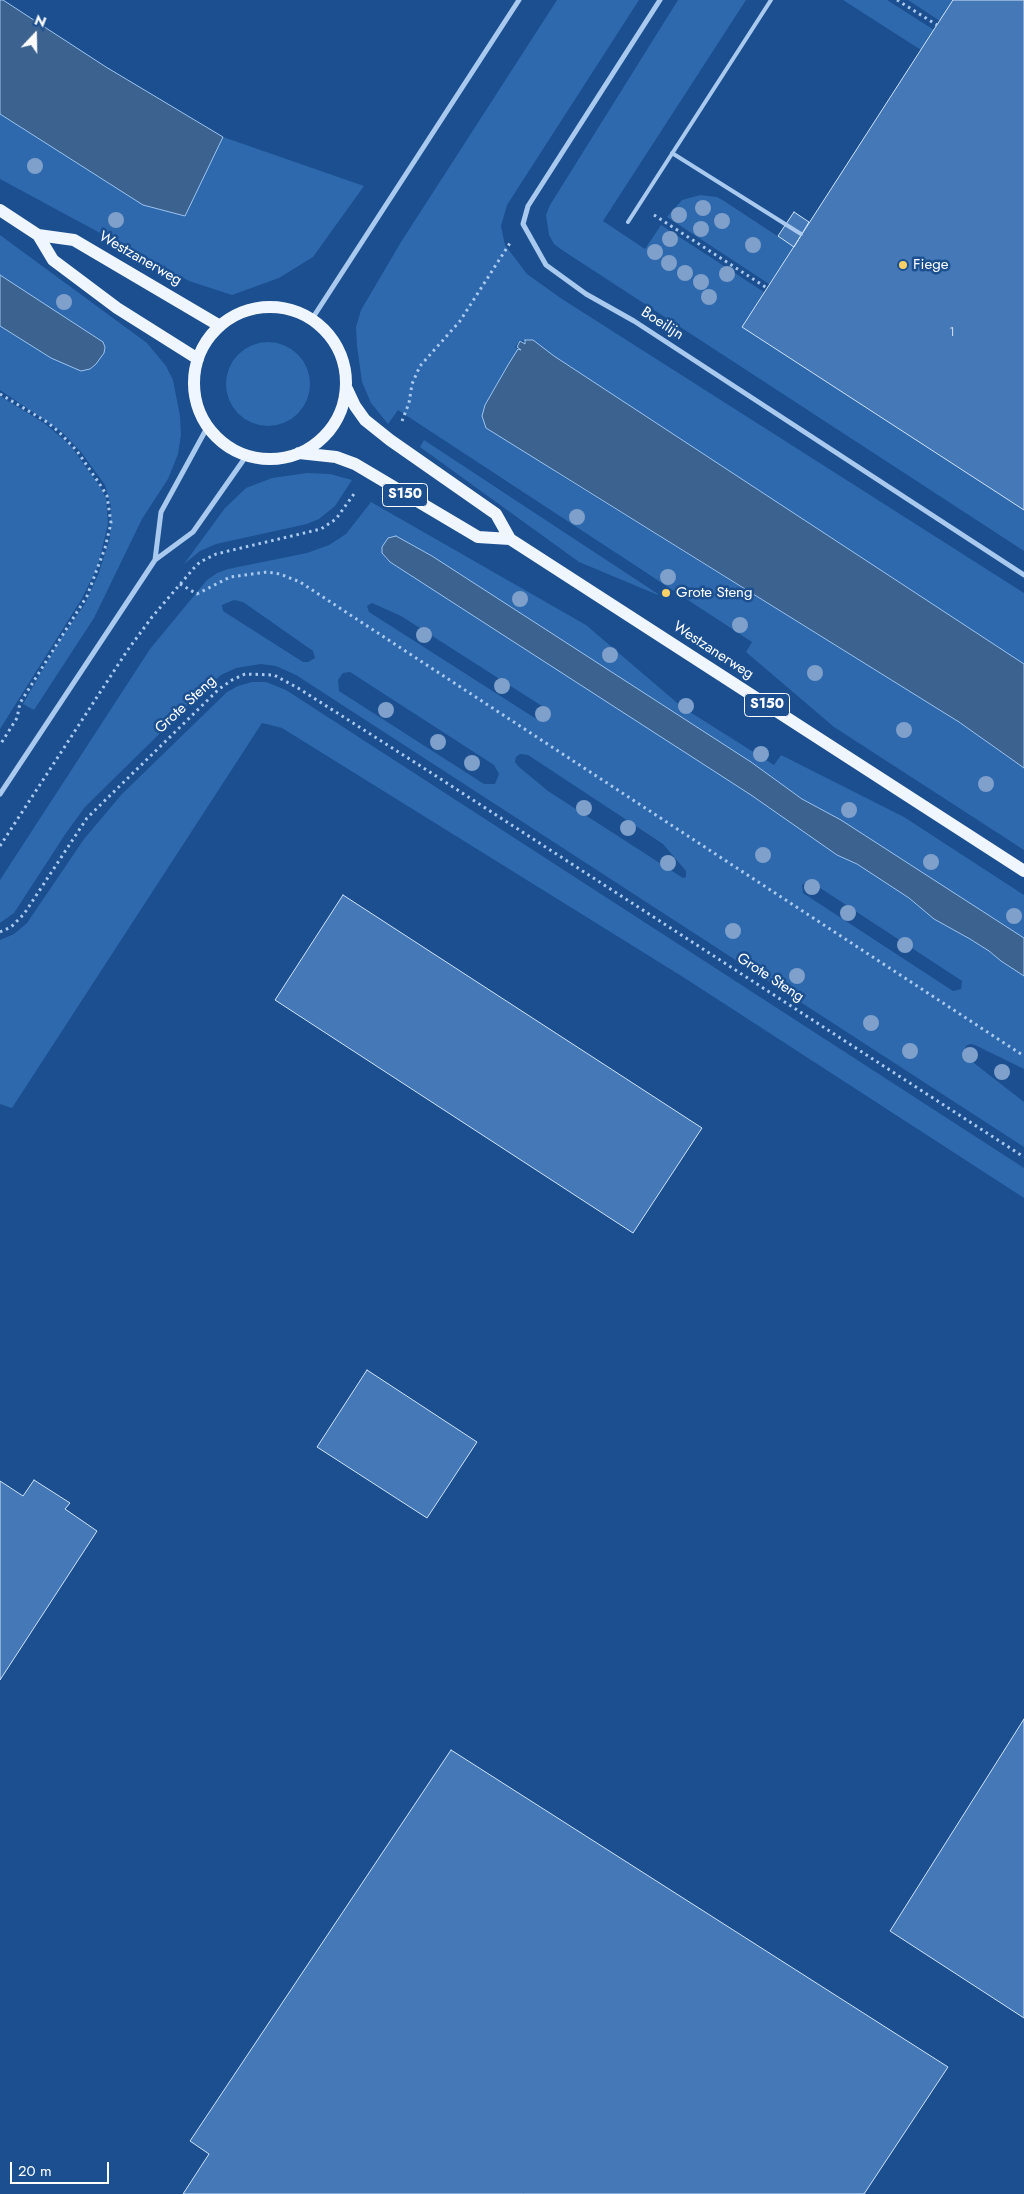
<!DOCTYPE html>
<html>
<head>
<meta charset="utf-8">
<style>
	body { margin:0 }
	#map { position:relative; width:1024px; height:2194px; overflow:hidden; background:#1b4f8f; font-family:Jost,sans-serif }
	canvas { display:block }
	.north { position:absolute; left:10px; top:10px; width:50px; height:50px; -webkit-text-stroke:4px #1b4f8f; paint-order:stroke; rotate:21deg; font-size:14px; font-weight:700; line-height:20px; text-align:center; color:#fff }
	.north::after { content:''; display:block; margin:auto; width:18px; height:22px; background:#fff; clip-path:polygon(50% 0,100% 100%,50% 72%,0 100%) }
	.scale { position:absolute; left:10px; top:2162px; width:99px; height:22px; box-sizing:border-box; border:2px solid #fff; border-top:0; padding-left:6px; font-size:15px; line-height:18px; white-space:nowrap; color:#fff; -webkit-text-stroke:4px #1b4f8f; paint-order:stroke }
</style>
</head>
<body>
<div id="map">
<canvas width="1024" height="2194"></canvas>
<div class="north">N</div>
<div class="scale">20 m</div>
</div>
<script>
const c = document.querySelector('canvas').getContext('2d');
c.lineJoin = 'round';
function fillPath(path, color) { c.fillStyle = color; c.fill(path, 'evenodd'); }
const poly = rows => new Path2D(rows.map(r => 'M' + r).join(''));
function stroke(path, color, width, dash) { c.strokeStyle = color; c.lineWidth = width; c.lineCap = dash ? 'butt' : 'round'; c.setLineDash(dash || []); c.stroke(path); }
function write(font, color, halo, rows, align = 'center') {
  c.font = font + ' Jost,sans-serif'; c.lineWidth = 5; c.setLineDash([]); c.textBaseline = 'middle'; c.strokeStyle = halo; c.fillStyle = color; for (const [text, x, y, turn = 0] of rows) {
    c.save(); c.translate(x, y); c.rotate((+turn || 0) * Math.PI / 180); c.textAlign = isNaN(turn) ? turn : align; if (halo) c.strokeText(text, 0, 0); c.fillText(text, 0, 0); c.restore();
  }
}
const green = poly([
	[557,0,639,0,507,205,501,226,505,245,527,274,562,299,1024,593,1024,664,554,356,533,340,524,341,520,340,515,347,518,349,485,405,537,458,557,473,959,722,1024,768,1024,850,834,727,746,652,752,642,398,410,388,424,371,403,362,382,357,346,356,327,361,310,401,242],
	[678,0,746,0,603,221,645,249,661,225,764,292,742,327,1024,510,1024,551,562,250,554,244,549,235,546,215,550,205],
	[843,0,887,0,934,30,921,50],
	[908,0,953,0,940,21],
	[0,114,143,205,185,215,223,137,364,186,313,257,279,278,232,295,189,281,0,179],
	[700,195,717,197,724,201,794,247,769,284,667,217,682,200],
	[0,235,147,343,166,366,173,380,180,416,181,435,178,454,168,479,142,519,94,618,34,710,23,704,59,641,85,604,98,575,110,538,111,506,105,485,81,452,61,431,0,390,0,326,51,358,105,348,103,342,0,275],
	'226 384a42 42 0 1 1 84 0a42 42 0 1 1-84 0Z',
	[0,396,44,423,70,445,101,488,106,499,108,524,98,566,81,600,0,729],
	[424,440,658,594,658,595,579,562,420,447],
	[307,473,330,474,352,480,335,506,319,519,307,524,216,544,200,551,184,564,225,508,246,488,272,478],
	[371,502,586,625,682,707,774,765,781,755,904,817,1024,895,1024,938,841,820,802,799,751,762,432,556,396,536,385,558,390,562,751,795,837,855,857,864,909,898,934,919,970,939,989,951,1001,961,1024,976,1024,1069,975,1045,970,1044,966,1046,964,1051,965,1056,1024,1102,1024,1147,296,675,276,666,261,664,236,668,221,675,205,689,85,807,66,833,14,913,0,923,0,880,150,649,207,580,217,573,228,569,307,553,329,545,346,534],
	[234,600,243,602,313,651,315,658,308,662,303,662,223,611,222,605],
	[372,603,401,616,545,708,548,711,548,718,544,721,538,720,369,612,367,606],
	[350,672,494,765,499,774,495,784,484,784,339,691,338,680,343,673],
	[520,754,528,755,663,844,686,871,686,877,683,878,548,791,519,767,515,762,516,757],
	[806,882,811,882,962,981,961,989,953,991,803,893,802,885],
	[252,682,266,682,286,690,1024,1168,1024,1198,683,977,282,728,262,723,12,1108,0,1104,0,940,14,934,27,923,84,839,122,794,227,692,238,686]
]);
const water = poly([
	[0,0,3,0,106,67,223,137,185,216,143,205,0,114,0,0],
	[0,275,103,342,105,347,104,353,96,364,90,369,81,371,74,368,51,358,0,326,0,275],
	[525,340,533,340,554,356,1024,664,1024,768,959,722,486,428,482,416,485,405,508,365,518,349,521,350,517,347,520,341,525,344,525,340],
	[396,536,432,556,751,762,802,799,841,820,1024,938,1024,976,1001,961,989,951,970,939,934,919,909,898,857,864,837,855,751,795,390,562,382,553,382,547,388,538,396,536]
]);
const building = poly([
	[953,0,1024,0,1024,510,742,327,953,0],
	[794,212,809,222,794,247,778,236,794,212],
	[343,895,702,1128,633,1233,275,1000,343,895],
	[367,1370,477,1442,427,1518,317,1447,367,1370],
	[34,1480,70,1503,65,1509,97,1531,0,1680,0,1481,23,1496,34,1480],
	[1024,1719,1024,2018,890,1931,1024,1719],
	[451,1750,948,2067,864,2194,183,2194,209,2154,190,2141,451,1750]
]);
const path = poly([
	[897,0,937,25],
	[654,215,767,288],
	[0,394,47,422,58,431,77,451,101,486,107,496,111,523,105,548,87,596,20,703,17,718,0,745],
	[402,421,409,403,412,384,420,366,460,321,510,243],
	[180,584,197,594,230,577,267,572,280,574,300,582,1024,1056],
	[0,846,127,651,152,617,194,568,200,562,216,554,321,529,336,519,356,491],
	[0,932,11,927,24,914,87,818,219,689,232,680,245,674,274,675,298,688,419,765,1024,1157]
]);
const service = poly([
	[672,153,801,234],
	[628,222,771,0]
]);
const minor = poly([
	[660,0,528,206,523,224,546,265,586,294,634,321,1024,575],
	[312,319,519,0],
	[155,560,161,512,208,426],
	[0,794,155,560,193,532,247,455]
]);
const primary = poly([
	[0,210,38,235,53,260,117,308,198,359],
	[38,235,74,240,220,326],
	'194 383a76 76 0 1 1 152 0a76 76 0 1 1-152 0Z',
	[347,389,355,406,365,420,390,440,496,514,510,539,1024,871],
	[299,453,336,457,355,464,478,537,510,539]
]);
const trees = [
	[35,166],
	[703,208],
	[679,215],
	[116,220],
	[722,221],
	[701,229],
	[670,239],
	[753,245],
	[655,252],
	[669,263],
	[685,273],
	[727,274],
	[701,282],
	[709,297],
	[64,302],
	[577,517],
	[668,577],
	[520,599],
	[740,625],
	[424,635],
	[610,655],
	[815,673],
	[502,686],
	[686,706],
	[386,710],
	[543,714],
	[904,730],
	[438,742],
	[761,754],
	[472,763],
	[986,784],
	[584,808],
	[849,810],
	[628,828],
	[763,855],
	[931,862],
	[668,863],
	[812,887],
	[848,913],
	[1014,916],
	[733,931],
	[905,945],
	[797,976],
	[871,1023],
	[910,1051],
	[970,1055],
	[1002,1072]
];
const markers = [
	[903,265,5,"#ffd166"],
	[666,593,5,"#ffd166"]
];
const numberNames = [
	["1",952,333]
];
const shields = [
	[405,495,45],
	[767,705,45]
];
const shieldNames = [
	["S150",405,495],
	["S150",767,705]
];
const streetNames = [
	["Westzanerweg",140,259,30],
	["Boeilijn",662,324,33],
	["Westzanerweg",713,651,33],
	["Grote Steng",186,705,-43],
	["Grote Steng",770,978,33]
];
const poiNames = [
	["Fiege",913,265],
	["Grote Steng",676,593]
];
fillPath(green, '#2e69ad');
fillPath(water, '#3c6290');
stroke(water, '#9cc4f0', 1);
fillPath(building, '#4478b7');
stroke(building, '#cfe3fa', 1);
stroke(path, '#a9c9ee', 3, [2.5, 4]);
stroke(service, '#a9c9ee', 4);
stroke(minor, '#a9c9ee', 5);
stroke(primary, '#f0f6ff', 12);
c.fillStyle = '#7ea0ca';
for (const [x, y] of trees) { c.beginPath(); c.arc(x, y, 8, 0, 2 * Math.PI); c.fill(); }
for (const [x, y, r, color] of markers) { const dot = new Path2D(); dot.arc(x, y, r, 0, 2 * Math.PI); c.fillStyle = color; c.fill(dot); stroke(dot, '#1b4f8f', 2); }
write('12px', '#d0dded', null, numberNames);
for (const [x, y, w] of shields) { const box = new Path2D(); box.roundRect(x - w / 2, y - 11.5, w, 23, 4); c.fillStyle = '#1b4f8f'; c.fill(box); stroke(box, '#fff', 1); }
write('bold 14px', '#fff', null, shieldNames);
write('15px', '#fff', '#1b4f8f', streetNames);
write('15px', '#fff', '#1b4f8f', poiNames, 'left');
</script>
</body>
</html>
